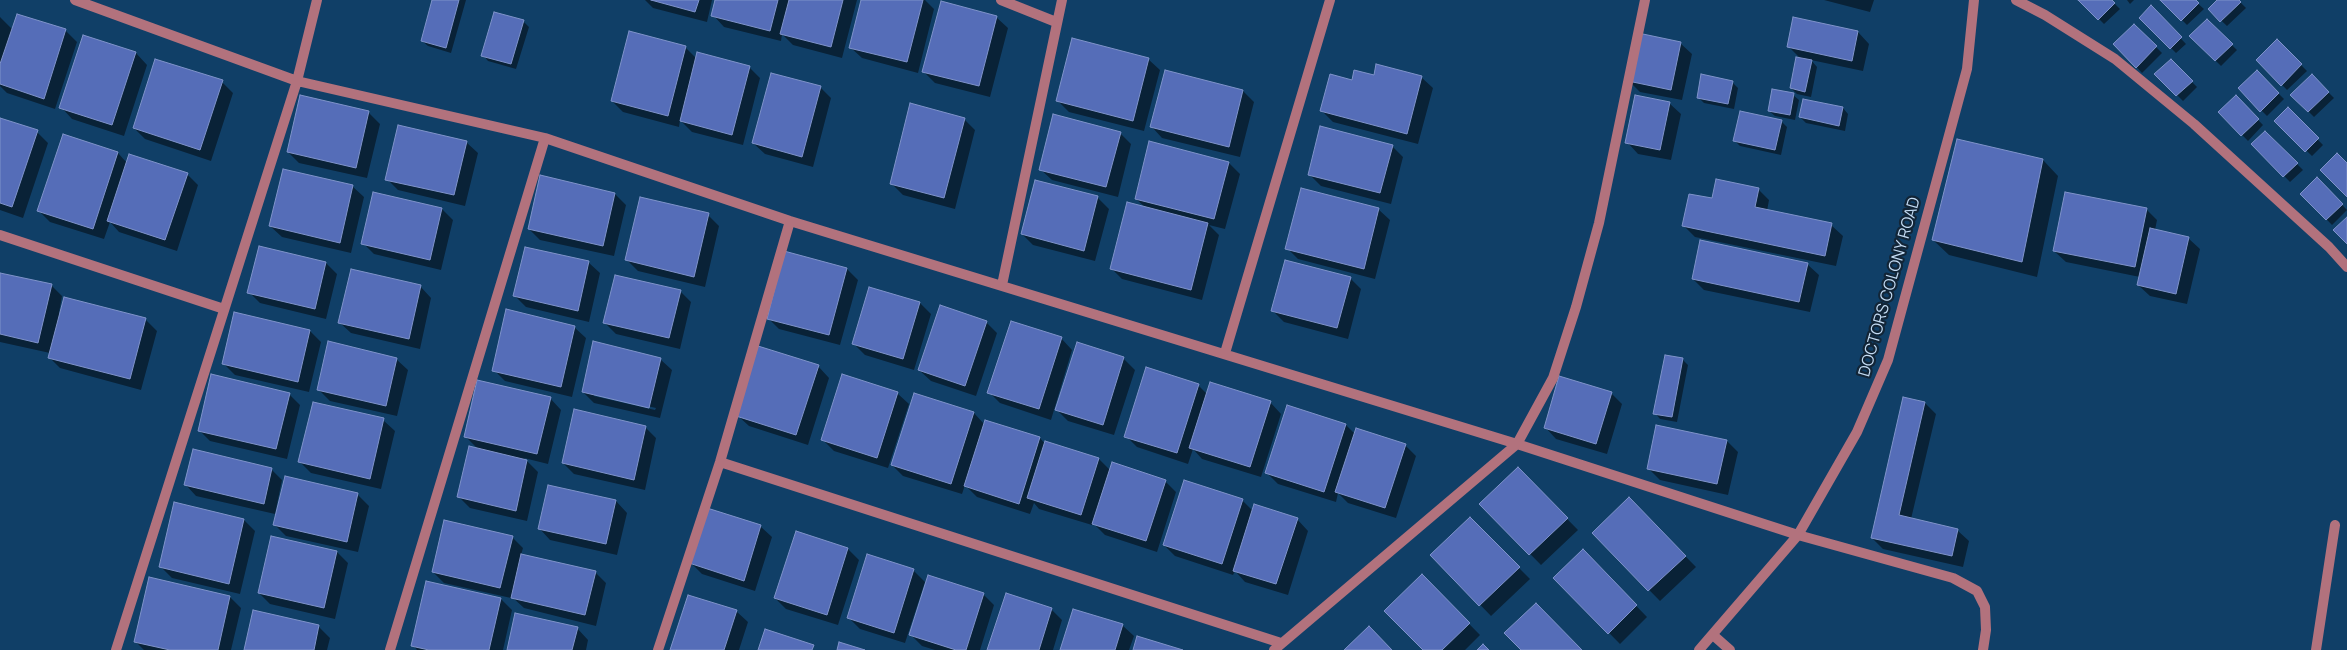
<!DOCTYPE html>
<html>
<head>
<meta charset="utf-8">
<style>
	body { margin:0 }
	canvas { display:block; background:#103f67 }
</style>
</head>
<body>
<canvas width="2347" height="650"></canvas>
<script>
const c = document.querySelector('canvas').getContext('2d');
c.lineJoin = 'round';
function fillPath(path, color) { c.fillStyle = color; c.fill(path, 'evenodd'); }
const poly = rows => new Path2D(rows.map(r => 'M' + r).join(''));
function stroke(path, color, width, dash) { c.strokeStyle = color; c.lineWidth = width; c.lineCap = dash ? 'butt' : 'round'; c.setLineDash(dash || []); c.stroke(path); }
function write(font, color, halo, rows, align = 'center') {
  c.font = font + ' Manrope,sans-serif'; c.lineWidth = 4.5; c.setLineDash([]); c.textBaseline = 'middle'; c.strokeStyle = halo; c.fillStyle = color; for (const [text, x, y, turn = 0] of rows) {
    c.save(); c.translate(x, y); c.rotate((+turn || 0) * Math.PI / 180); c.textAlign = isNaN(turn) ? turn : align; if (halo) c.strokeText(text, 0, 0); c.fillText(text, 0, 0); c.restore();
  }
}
const shadow = poly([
	[433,0,466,0,451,53,428,46,422,41],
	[645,0,712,0,707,22,653,8],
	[716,0,857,0,842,58,793,45,782,34,781,41,724,27,713,15],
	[862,0,925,0,934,9,918,73,862,58,850,47],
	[1824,0,1874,0,1870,12],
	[2080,0,2111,0,2120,9,2104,24],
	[2127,0,2134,0,2130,4],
	[2162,0,2194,0,2204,9,2187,25],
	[2219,0,2238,0,2246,8,2227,26,2209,9],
	[2151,7,2186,44,2176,53,2141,18],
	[18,15,66,31,77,42,55,109,7,93,0,86,0,17,13,30],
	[996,17,1008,28,990,97,935,83,924,72],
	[523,21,529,27,516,69,488,61,483,55],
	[2207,21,2237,50,2221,66,2191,36],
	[2134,25,2162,53,2142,73,2115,44],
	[1858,32,1869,44,1863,71,1811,60,1817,67,1811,97,1797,94,1791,88,1801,59,1789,47],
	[84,36,136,53,147,65,124,136,72,119,61,107],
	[2277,41,2307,71,2287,90,2258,60],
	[1680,43,1692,54,1682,100,1640,92,1629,81],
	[685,47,697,59,749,67,760,78,743,145,692,132,680,120,679,127,623,112,612,101],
	[1148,59,1160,70,1144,131,1069,112,1058,101],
	[2170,60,2197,87,2183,101,2156,74],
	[2257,72,2284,99,2267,116,2239,88],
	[2312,76,2334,98,2314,117,2292,95],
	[1375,77,1421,77,1433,88,1418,144,1333,122,1322,111,1353,82],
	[222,82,233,93,211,161,145,139,134,128],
	[1732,82,1738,88,1734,109,1704,103,1698,97],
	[820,87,831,98,813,167,765,154,753,143],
	[1243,91,1254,102,1240,157,1162,138,1151,126],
	[1793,95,1799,100,1795,120,1775,116,1769,111],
	[301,97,369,113,380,124,367,178,299,163,288,152],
	[2236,97,2263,125,2248,141,2220,112],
	[1669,103,1681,114,1671,160,1638,154,1627,142],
	[1843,108,1848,114,1845,131,1806,123,1800,117],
	[2288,109,2323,145,2312,156,2276,121],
	[964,119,975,130,955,209,903,195,891,183],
	[0,120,37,132,48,143,23,218,0,210],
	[1781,121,1787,127,1781,155,1740,146,1734,140],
	[2265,132,2303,170,2290,182,2253,144],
	[1120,133,1131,144,1118,197,1052,180,1040,169],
	[64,136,118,153,127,163,187,174,198,185,177,251,119,232,110,222,104,239,50,222,39,211],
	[466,142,478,153,465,206,398,190,387,179],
	[1150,142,1229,163,1240,174,1225,229,1209,225,1219,235,1202,300,1122,279,1111,268,1146,208,1136,199],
	[1392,146,1403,157,1391,204,1321,186,1309,174],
	[2043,160,2058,176,2037,277,1949,255,1933,240],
	[541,177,615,194,626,205,614,256,540,240,529,229],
	[2317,179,2347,210,2332,225,2302,194],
	[1036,182,1098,198,1109,209,1095,261,1033,245,1022,234],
	[352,186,364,197,351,253,282,237,270,226],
	[1758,189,1769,200,1767,211,1831,225,1843,236,1836,266,1695,237,1683,225,1713,200],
	[442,209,453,220,441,270,374,254,363,243],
	[1378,209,1390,220,1375,279,1298,259,1287,248],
	[2146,209,2157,220,2155,230,2188,238,2200,249,2187,304,2150,296,2138,285,2140,277,2066,262,2054,251],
	[708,215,719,226,705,287,638,271,627,260],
	[588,262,600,273,589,322,526,307,515,296],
	[326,263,337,274,326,319,260,303,249,292],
	[1807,264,1819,275,1810,312,1704,290,1693,279],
	[847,269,858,280,840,345,779,329,768,318],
	[0,274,51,285,62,296,59,313,61,314,65,299,146,320,157,331,141,390,60,368,49,357,50,353,0,342],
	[1350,278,1361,289,1348,339,1284,322,1273,311],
	[420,286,431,298,420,349,351,333,339,322],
	[680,291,691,302,680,349,616,334,605,323],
	[920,303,931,314,914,370,865,355,854,344],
	[986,322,997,333,976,396,931,381,919,370],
	[574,327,586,338,572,397,505,381,494,370],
	[310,331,321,342,309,392,235,375,224,364],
	[1061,338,1072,350,1051,420,1000,403,989,392],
	[1123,358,1135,370,1114,435,1068,421,1057,410],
	[396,359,408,370,397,416,330,401,319,390],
	[660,359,672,370,660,418,594,403,583,392],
	[594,394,656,408,655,410,594,396],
	[1683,360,1688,365,1677,422,1660,419,1655,413],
	[818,366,829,378,808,445,749,426,737,415],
	[1198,385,1208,395,1270,402,1281,414,1261,477,1202,459,1193,449,1188,464,1137,447,1126,436],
	[897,393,909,404,888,468,834,451,823,440],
	[1611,393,1622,404,1607,454,1556,439,1545,427],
	[289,394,300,405,287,459,210,441,199,430],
	[915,394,974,413,985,425,986,421,1040,438,1045,444,1099,459,1111,471,1165,481,1176,492,1157,552,1105,535,1093,523,1092,525,1039,509,1034,503,1030,514,977,497,965,485,962,494,903,476,892,465],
	[550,398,561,410,548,464,524,458,538,472,527,521,470,508,458,496,479,450,465,436],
	[1925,403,1936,414,1911,519,1957,530,1969,541,1963,567,1883,549,1872,538],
	[1287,406,1346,425,1355,434,1405,445,1416,456,1396,518,1348,503,1338,493,1336,502,1278,484,1267,473],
	[383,420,395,431,381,489,311,473,300,462],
	[645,427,656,438,645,490,574,474,563,463],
	[1727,441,1738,452,1728,495,1660,480,1649,469],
	[271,469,282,480,275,514,196,496,185,484],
	[1518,469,1578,530,1541,565,1481,504],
	[357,494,369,506,358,552,286,536,275,525],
	[1629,499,1696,567,1660,601,1593,533],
	[1242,500,1253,511,1297,519,1308,531,1288,595,1245,582,1235,571,1233,575,1175,556,1164,545],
	[616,501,627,513,617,555,550,540,539,528],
	[1470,519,1530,579,1491,616,1432,555],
	[244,520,255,531,240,594,172,578,161,567],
	[760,526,772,537,755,591,702,574,691,563],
	[797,533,848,549,859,560,838,625,786,609,775,598],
	[512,537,523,548,521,555,595,572,606,583,596,626,524,608,512,597,511,598,444,583,433,572],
	[1583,551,1647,617,1620,644,1555,578],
	[337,552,348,563,335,619,270,604,259,593],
	[913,570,925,582,905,643,860,629,849,618],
	[1422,576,1480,635,1465,650,1425,650],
	[150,579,230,597,241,608,231,650,144,650,135,641],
	[983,594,994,605,980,650,935,650,922,646,911,635],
	[501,599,512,610,503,650,417,650,413,645],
	[1051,609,1062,620,1053,650,989,650],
	[254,611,319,627,330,638,327,650,245,650],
	[736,611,748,622,739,650,672,650],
	[1122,625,1134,636,1129,650,1062,650],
	[577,628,588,640,586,650,508,650]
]);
const building = poly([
	[432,0,459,0,446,48,421,41,432,0],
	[651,0,699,0,695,12,651,0],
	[715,0,778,0,770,31,711,16,715,0],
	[789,0,843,0,831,47,780,34,789,0],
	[861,0,923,0,907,62,849,48,861,0],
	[2078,0,2112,0,2115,3,2098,20,2078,0],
	[2160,0,2196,0,2199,3,2181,21,2160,0],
	[2217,0,2239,0,2241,2,2220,22,2208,9,2217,0],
	[941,1,997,16,979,86,922,72,941,1],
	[2151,5,2182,37,2170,49,2139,18,2151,5],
	[494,12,524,20,511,64,481,56,494,12],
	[17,14,66,29,44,99,0,84,0,64,17,14],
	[1793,17,1858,31,1852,61,1787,47,1793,17],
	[2207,19,2233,44,2215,61,2189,36,2207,19],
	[2134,24,2157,46,2136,68,2113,44,2134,24],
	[629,31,686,46,668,116,611,101,629,31],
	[1638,33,1681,42,1671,90,1628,81,1638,33],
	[83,35,136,52,112,125,59,108,83,35],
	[1072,38,1149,58,1133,121,1056,101,1072,38],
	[2277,39,2302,64,2281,86,2256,60,2277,39],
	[697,52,750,66,732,135,680,121,697,52],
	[1796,57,1812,60,1805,92,1790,88,1796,57],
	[155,59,223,80,200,150,133,128,155,59],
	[2171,59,2193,81,2176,96,2154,74,2171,59],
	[1376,64,1422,76,1407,134,1320,111,1330,74,1352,80,1354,70,1374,75,1376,64],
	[1165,70,1243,90,1229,147,1150,127,1165,70],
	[2257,70,2279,93,2260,112,2238,88,2257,70],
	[771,73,821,86,802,157,752,143,771,73],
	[1701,74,1733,81,1728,104,1697,98,1701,74],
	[2312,74,2329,92,2308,112,2290,95,2312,74],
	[1772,89,1794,93,1790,115,1768,111,1772,89],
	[300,95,369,111,356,168,287,152,300,95],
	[1635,95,1670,102,1660,150,1625,143,1635,95],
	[2236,95,2259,119,2241,136,2218,112,2236,95],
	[1803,99,1843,107,1839,126,1799,117,1803,99],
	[910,103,965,118,944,198,890,184,910,103],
	[2288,107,2319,138,2305,152,2274,121,2288,107],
	[1740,111,1782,120,1775,150,1733,141,1740,111],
	[1053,114,1121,132,1106,187,1039,170,1053,114],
	[0,118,38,130,12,207,0,203,0,118],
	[398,125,467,141,454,195,385,180,398,125],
	[1320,126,1393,145,1380,193,1308,175,1320,126],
	[2265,131,2298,163,2283,177,2251,144,2265,131],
	[63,134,118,152,93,229,37,211,63,134],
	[1957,139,2043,159,2022,262,1932,240,1957,139],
	[1149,141,1229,162,1214,219,1135,199,1149,141],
	[2337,153,2347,163,2347,197,2320,170,2337,153],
	[129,154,188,173,165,240,107,221,129,154],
	[283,169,353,185,340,243,269,226,283,169],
	[540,175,615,193,603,246,528,229,540,175],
	[2317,177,2343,204,2326,220,2300,194,2317,177],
	[1716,179,1759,188,1755,207,1832,223,1825,256,1682,226,1689,194,1712,198,1716,179],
	[1035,180,1098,196,1084,251,1021,234,1035,180],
	[1301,188,1379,208,1364,269,1285,249,1301,188],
	[373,192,442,208,430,260,361,244,373,192],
	[2065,192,2147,208,2135,267,2053,251,2065,192],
	[640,197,709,213,694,277,625,260,640,197],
	[1127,202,1208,223,1191,290,1110,269,1127,202],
	[2347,217,2347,244,2333,230,2347,217],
	[2150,228,2189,237,2176,294,2137,285,2150,228],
	[1700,240,1808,263,1799,302,1692,279,1700,240],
	[259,246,326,262,315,309,247,293,259,246],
	[525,247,589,261,578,311,513,296,525,247],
	[784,251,847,268,829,335,767,319,784,251],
	[1285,260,1351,277,1337,328,1271,311,1285,260],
	[351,269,421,285,409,339,338,323,351,269],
	[0,273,52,284,38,343,0,334,0,273],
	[615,275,681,290,669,338,603,323,615,275],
	[869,287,920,302,903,359,852,344,869,287],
	[64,297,146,318,130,379,48,358,64,297],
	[940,305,987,321,965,386,918,370,940,305],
	[506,309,575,326,561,387,492,371,506,309],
	[234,312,310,330,298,382,222,364,234,312],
	[1011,321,1062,337,1039,409,987,393,1011,321],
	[328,341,397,358,386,406,317,390,328,341],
	[593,341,661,358,649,408,582,392,593,341],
	[1077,342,1124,357,1103,425,1055,410,1077,342],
	[758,346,819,365,796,435,736,416,758,346],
	[1665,355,1683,358,1672,417,1653,414,1665,355],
	[1146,367,1199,384,1177,453,1124,437,1146,367],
	[211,374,290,393,276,449,198,431,211,374],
	[842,374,898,392,877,458,821,440,842,374],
	[1559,376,1612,392,1596,444,1544,428,1559,376],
	[477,380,551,397,537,454,464,437,477,380],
	[1210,382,1271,401,1250,467,1189,448,1210,382],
	[914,393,974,412,951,484,891,465,914,393],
	[1903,397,1925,402,1899,515,1958,529,1952,556,1871,538,1903,397],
	[313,402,384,418,370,479,298,462,313,402],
	[1287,405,1346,424,1324,492,1265,473,1287,405],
	[574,409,646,426,634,480,562,463,574,409],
	[985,420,1040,437,1019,504,964,486,985,420],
	[1656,425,1727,440,1717,484,1647,469,1656,425],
	[1356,428,1406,444,1385,508,1335,492,1356,428],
	[1045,441,1099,458,1081,515,1027,498,1045,441],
	[469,446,527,460,516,511,457,497,469,446],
	[193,449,272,468,264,504,184,485,193,449],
	[1112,462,1166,480,1146,541,1092,524,1112,462],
	[1518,467,1568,518,1529,555,1479,504,1518,467],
	[285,476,358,493,347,542,273,525,285,476],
	[1184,480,1243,499,1222,564,1163,545,1184,480],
	[548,485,616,500,606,544,538,529,548,485],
	[1629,497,1686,556,1648,591,1592,533,1629,497],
	[174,502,244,519,229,584,159,567,174,502],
	[1254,504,1298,518,1276,584,1233,571,1254,504],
	[707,508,761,525,744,581,689,563,707,508],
	[1470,517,1520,567,1479,606,1430,555,1470,517],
	[444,520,513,536,500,588,432,572,444,520],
	[796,531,848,548,827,615,774,598,796,531],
	[271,536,337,551,324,608,258,593,271,536],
	[1583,549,1637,605,1608,634,1553,578,1583,549],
	[521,554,596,571,585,615,511,598,521,554],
	[867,554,914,569,894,633,847,618,867,554],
	[1422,574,1470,623,1442,650,1423,650,1384,611,1422,574],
	[928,575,984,593,966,650,956,650,909,635,928,575],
	[149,577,230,596,218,650,170,650,134,642,149,577],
	[426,581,501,598,489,650,429,650,411,646,426,581],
	[1006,593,1052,608,1039,650,987,650,1006,593],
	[688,595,737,610,724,650,670,650,688,595],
	[1536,603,1582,650,1521,650,1504,633,1536,603],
	[1073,609,1123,624,1115,650,1060,650,1073,609],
	[253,610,319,625,314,650,244,650,253,610],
	[515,613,578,627,572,650,507,650,515,613],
	[1369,626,1392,650,1344,650,1369,626],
	[765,629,814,645,812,650,758,650,765,629],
	[1137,636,1183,650,1133,650,1137,636],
	[839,642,865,650,837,650,839,642],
	[1483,644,1489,650,1477,650,1483,644]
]);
const street = poly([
	[75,0,297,81,545,138,790,221,1517,444,1798,535,1953,578,1977,591,1985,607,1986,630,1983,650],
	[1001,0,1056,22],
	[2016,0,2045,15,2115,59,2194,124,2329,247,2347,267],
	[0,235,224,309],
	[1002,285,1062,0],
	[1225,353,1330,0],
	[720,462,1281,643],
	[1713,635,1730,650],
	[116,650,297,81,317,0],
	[390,650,545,138],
	[658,650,720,462,790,221],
	[1274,650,1517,444,1553,378,1576,307,1599,223,1645,0],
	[1699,650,1798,535,1857,432,1888,360,1967,69,1974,0],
	[2316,650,2335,525]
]);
const streetNames = [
	["DOCTORS COLONY ROAD",1890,287,-74]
];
fillPath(shadow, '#0007');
fillPath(building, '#556db8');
stroke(building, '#7f93ca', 1);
stroke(street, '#b2727d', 10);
write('16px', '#c3dbf3', '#122537', streetNames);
</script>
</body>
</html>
